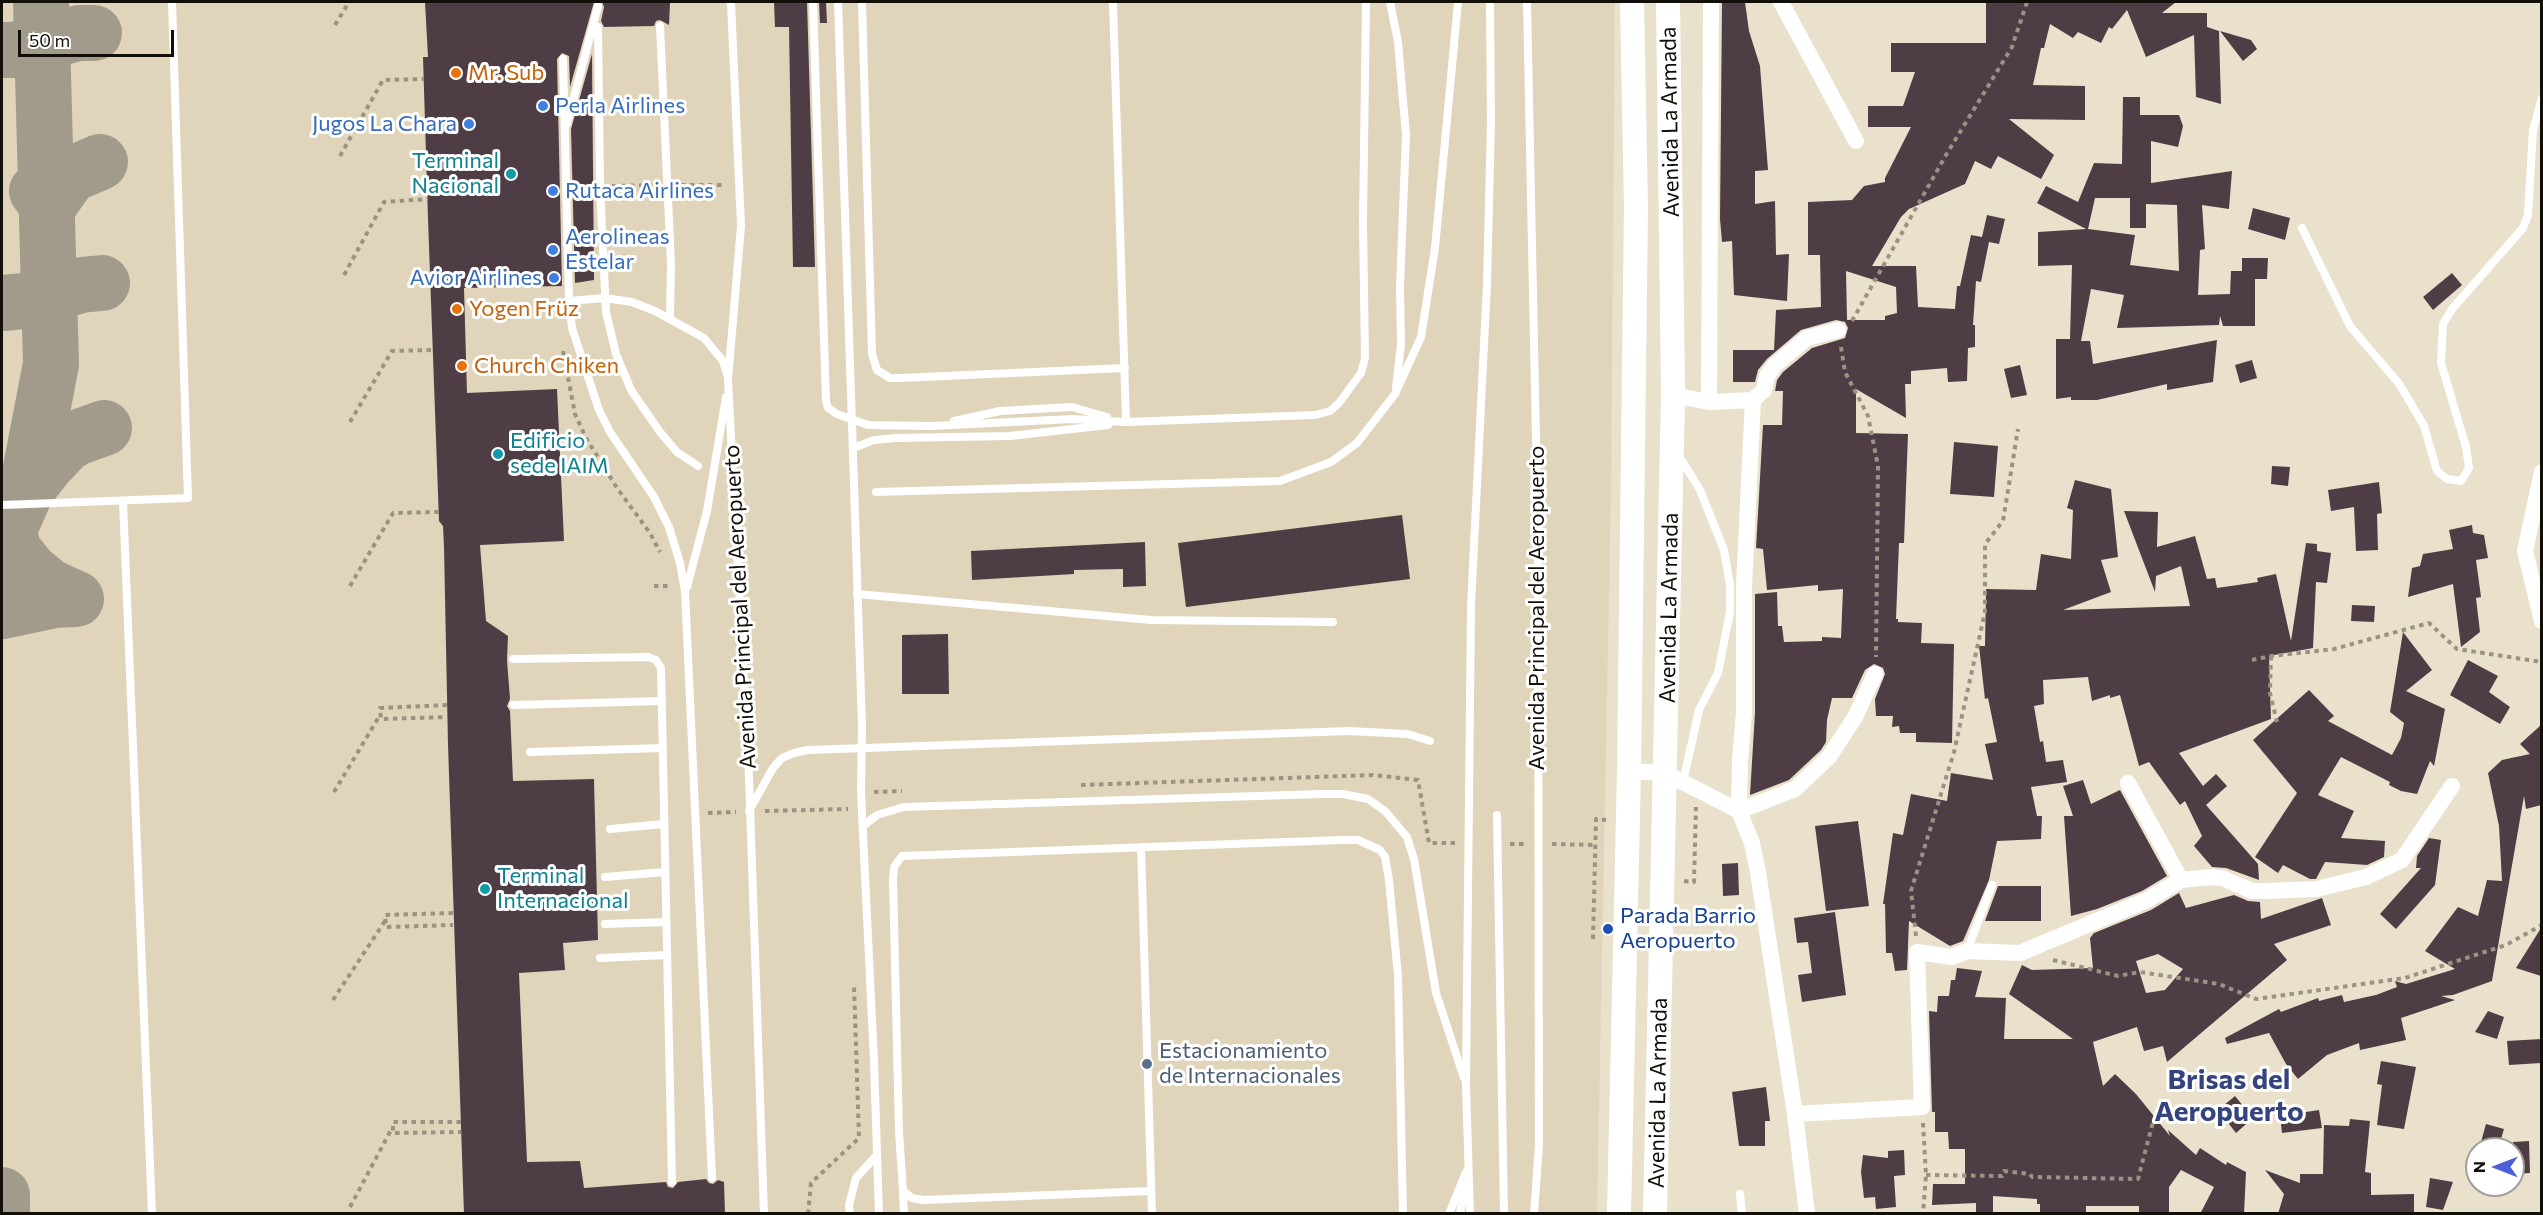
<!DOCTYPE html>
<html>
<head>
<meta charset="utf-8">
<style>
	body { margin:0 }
	#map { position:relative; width:2543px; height:1215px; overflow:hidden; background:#eae1cd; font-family:Commissioner,sans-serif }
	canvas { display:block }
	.frame { position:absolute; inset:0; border:3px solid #120f08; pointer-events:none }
	.north { position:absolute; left:2465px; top:1137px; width:60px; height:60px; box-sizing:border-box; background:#fff; border:2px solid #a09f9c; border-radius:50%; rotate:270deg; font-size:16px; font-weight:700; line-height:24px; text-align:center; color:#120f08 }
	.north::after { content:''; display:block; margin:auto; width:21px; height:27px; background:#4b62d6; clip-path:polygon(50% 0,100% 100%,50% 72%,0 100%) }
	.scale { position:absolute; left:18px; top:30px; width:156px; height:27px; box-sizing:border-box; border:3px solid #120f08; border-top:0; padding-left:8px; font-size:18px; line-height:21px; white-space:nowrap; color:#120f08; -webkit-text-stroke:4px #fff; paint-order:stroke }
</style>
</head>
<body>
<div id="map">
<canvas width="2543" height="1215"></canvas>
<div class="frame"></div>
<div class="north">N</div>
<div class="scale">50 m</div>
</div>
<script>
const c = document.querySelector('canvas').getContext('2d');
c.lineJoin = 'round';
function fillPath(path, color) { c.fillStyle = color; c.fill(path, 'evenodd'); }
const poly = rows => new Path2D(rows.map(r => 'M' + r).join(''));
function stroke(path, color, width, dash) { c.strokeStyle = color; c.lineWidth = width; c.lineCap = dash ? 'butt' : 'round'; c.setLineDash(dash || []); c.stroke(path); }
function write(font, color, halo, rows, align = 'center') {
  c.font = font + ' Commissioner,sans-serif'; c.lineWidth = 6; c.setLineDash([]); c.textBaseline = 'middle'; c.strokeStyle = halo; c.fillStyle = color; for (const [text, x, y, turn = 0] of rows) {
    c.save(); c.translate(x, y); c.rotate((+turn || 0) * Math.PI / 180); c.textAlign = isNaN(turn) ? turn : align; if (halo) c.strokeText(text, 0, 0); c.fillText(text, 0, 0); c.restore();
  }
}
const built = poly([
	[2,2,1615,2,1611,489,1597,1213,2,1214]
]);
const taxiway = poly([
	[2,50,13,50,79,33,94,33],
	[37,191,48,206,70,175,100,162],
	[2,303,25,301,81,285,102,283],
	[25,486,27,489,46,465,65,445,76,438,104,428],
	[2,545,27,489,51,364,41,2],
	[2,611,54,600,76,599,50,587,30,571,14,551,8,530],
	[2,1195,2,1214]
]);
const building = poly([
	[425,2,594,2,570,87,569,56,562,53,557,59,562,286,464,288,467,393,557,389,564,541,480,545,486,621,508,636,507,660,510,699,507,706,510,711,513,781,594,779,598,940,563,943,565,970,519,973,527,1162,580,1161,584,1188,666,1182,668,1187,673,1188,678,1182,706,1179,709,1183,713,1184,718,1180,724,1182,725,1214,464,1214,448,745,444,547,443,526,439,521,428,219,423,57,428,57],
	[602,2,670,2,669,25,660,20,656,21,654,26,604,27,601,21,604,7],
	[774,2,807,2,815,267,793,267,789,27,775,27],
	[819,2,826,2,827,23,820,23],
	[1722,2,1745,2,1749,31,1760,66,1768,170,1755,171,1755,204,1775,201,1776,255,1789,254,1787,301,1734,295,1732,241,1722,242,1720,219],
	[1986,2,2176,2,2162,13,2207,13,2207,27,2219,31,2221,104,2196,97,2194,35,2146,57,2127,10,2112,29,2109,27,2101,43,2078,32,2073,38,2050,24,2044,48,2041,48,2033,85,2085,86,2085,120,2009,119,2054,155,2041,179,1998,156,1991,169,1975,161,1965,184,1909,209,1901,217,1872,266,1916,266,1918,307,1955,309,1957,286,1960,286,1971,235,1982,237,1987,215,2005,219,1999,244,1989,242,1981,282,1976,281,1973,325,1975,325,1975,347,1968,348,1967,381,1948,382,1947,368,1911,371,1911,384,1905,384,1906,418,1856,389,1856,433,1908,434,1904,543,1899,543,1896,619,1898,619,1898,622,1922,623,1921,643,1954,644,1952,743,1916,742,1916,733,1900,733,1899,726,1892,727,1893,716,1876,716,1875,699,1885,674,1883,668,1874,664,1865,670,1852,698,1832,698,1827,720,1826,742,1821,750,1789,780,1750,795,1755,712,1755,594,1777,592,1778,626,1782,626,1784,642,1822,641,1822,637,1841,638,1843,589,1818,591,1818,585,1767,590,1763,549,1756,548,1763,425,1782,425,1783,391,1775,391,1777,380,1783,372,1812,348,1845,338,1848,328,1845,322,1836,320,1801,330,1767,359,1758,370,1755,382,1733,382,1733,350,1774,350,1776,310,1821,307,1820,255,1808,255,1808,202,1852,200,1864,186,1885,182,1885,178,1911,127,1868,127,1868,106,1903,106,1915,72,1891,72,1891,43,1986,43],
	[1846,271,1896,287,1897,313,1885,316,1885,320,1847,320],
	[2220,31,2251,40,2257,49,2243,61],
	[592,54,594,280,575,283,571,129],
	[2123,97,2140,97,2140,115,2179,115,2183,126,2178,147,2151,141,2151,183,2232,171,2229,209,2202,205,2205,249,2200,250,2198,295,2230,294,2231,271,2242,271,2242,258,2268,258,2267,279,2255,279,2255,326,2223,326,2220,316,2219,325,2117,328,2124,295,2091,289,2081,341,2090,341,2093,364,2217,340,2213,382,2167,390,2167,384,2097,400,2071,400,2071,397,2056,399,2056,339,2070,339,2072,265,2038,266,2038,232,2086,229,2037,203,2046,186,2078,202,2094,163,2122,164],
	[2095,198,2130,198,2130,228,2146,228,2146,204,2177,205,2179,271,2130,265,2135,235,2088,229],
	[2253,208,2290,218,2285,240,2248,229],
	[2452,273,2462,285,2433,310,2423,297],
	[2252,360,2257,378,2240,383,2235,365],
	[2020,365,2027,395,2011,398,2004,369],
	[1954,442,1998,446,1994,497,1950,494],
	[2272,466,2290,467,2288,486,2271,484],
	[2075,480,2111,489,2118,557,2101,560,2111,592,2063,610,2190,606,2181,566,2156,576,2155,592,2124,511,2158,512,2157,547,2195,536,2207,579,2215,578,2217,588,2258,582,2257,578,2276,574,2291,641,2306,543,2317,544,2317,551,2331,553,2327,583,2316,582,2313,648,2269,656,2271,719,2179,753,2203,786,2216,774,2227,786,2206,805,2258,864,2259,880,2226,868,2212,867,2194,846,2202,836,2185,801,2180,805,2149,762,2139,766,2120,695,2110,698,2110,695,2092,701,2088,677,2043,680,2044,704,2034,706,2040,742,2043,741,2046,762,2063,760,2067,782,2031,787,2037,816,2042,816,2041,839,1997,841,1989,880,1963,941,1950,946,1909,921,1907,970,1895,971,1892,953,1886,953,1885,904,1883,904,1893,833,1903,835,1911,794,1947,801,1951,773,1993,780,1985,744,1997,742,1988,698,1985,699,1979,646,1985,646,1986,589,2036,590,2041,554,2071,559,2073,510,2067,508],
	[2379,482,2382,513,2377,514,2378,550,2356,551,2354,507,2331,511,2328,490],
	[1402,515,1410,579,1186,607,1178,543],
	[2472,525,2473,533,2484,535,2488,558,2476,560,2481,597,2476,598,2480,632,2461,647,2453,584,2408,597,2412,568,2420,566,2423,554,2453,549,2449,530],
	[1145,542,1146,586,1123,587,1123,569,1074,570,1074,574,972,580,971,551],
	[2352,605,2375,606,2374,622,2351,621],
	[2403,632,2432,670,2406,691,2445,709,2434,766,2430,761,2417,794,2401,791,2389,785,2390,782,2341,757,2318,795,2354,811,2341,838,2385,841,2384,857,2367,865,2325,862,2316,879,2310,879,2283,865,2278,873,2255,857,2297,793,2253,740,2309,690,2334,716,2328,721,2392,755,2401,738,2404,723,2390,712],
	[948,634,949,694,902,694,902,635],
	[2468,660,2498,676,2489,692,2510,707,2500,724,2450,695],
	[2541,725,2541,805,2526,809,2524,796,2492,981,2453,995,2441,996,2455,1000,2401,1018,2406,1040,2360,1050,2359,1043,2327,1055,2298,1079,2286,1064,2269,1033,2227,1044,2225,1038,2279,1009,2281,1012,2318,998,2319,1001,2342,995,2344,1002,2376,995,2397,987,2395,981,2406,984,2455,969,2425,951,2458,907,2478,916,2487,880,2502,881,2499,826,2488,773,2502,760,2530,754,2520,744],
	[2083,780,2091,804,2120,790,2167,876,2142,891,2097,909,2071,916,2064,816,2073,816,2063,786],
	[1858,821,1869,906,1826,911,1815,826],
	[2429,838,2441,840,2435,885,2396,929,2380,914,2421,868,2416,868,2417,856],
	[1738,863,1739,895,1723,896,1722,864],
	[1998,886,2041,886,2041,921,1985,921],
	[2179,893,2186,908,2234,895,2248,901,2260,902,2261,919,2322,898,2331,925,2274,944,2287,960,2167,1062,2163,1046,2144,1051,2137,1027,2093,1042,2103,1086,2115,1074,2136,1094,2170,1136,2168,1130,2196,1155,2200,1148,2226,1165,2227,1162,2246,1172,2244,1214,2200,1214,2214,1187,2181,1170,2169,1187,2169,1214,2139,1214,2139,1206,2086,1206,2086,1214,2040,1214,2040,1204,2037,1204,2037,1199,1993,1196,1993,1213,1976,1212,1976,1203,1932,1205,1933,1184,1965,1184,1965,1149,1949,1149,1948,1132,1935,1132,1935,1112,1932,1112,1929,1011,1937,1012,1938,996,1949,996,1951,980,1955,980,1957,968,1982,971,1975,997,2006,998,2004,1039,2073,1039,2009,994,2022,965,2032,970,2093,968,2090,938,2094,933,2151,910],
	[2158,954,2183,969,2165,990,2146,993,2136,961],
	[1835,912,1846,995,1802,1002,1798,975,1812,973,1808,942,1797,943,1794,918],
	[2541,928,2541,976,2516,968],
	[2488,1011,2504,1017,2497,1039,2475,1032],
	[2541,1039,2541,1063,2509,1065,2507,1041],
	[2381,1061,2416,1067,2404,1129,2377,1125,2382,1085,2377,1084],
	[1766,1087,1770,1121,1765,1121,1765,1146,1739,1146,1732,1092],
	[2235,1096,2253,1118,2236,1133,2218,1110],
	[2319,1110,2322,1128,2282,1133,2280,1116],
	[2350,1119,2370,1121,2365,1172,2371,1173,2371,1195,2414,1194,2414,1214,2278,1214,2284,1194,2265,1170,2300,1183,2300,1174,2323,1174,2324,1125,2349,1126],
	[2486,1124,2504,1129,2498,1149,2479,1149],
	[2529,1141,2530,1173,2513,1174,2513,1142],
	[1904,1150,1905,1175,1894,1176,1896,1207,1876,1209,1875,1197,1864,1198,1861,1172,1863,1155,1888,1158,1888,1151],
	[2430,1178,2453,1182,2443,1210,2426,1207]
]);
const path = poly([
	[335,25,349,2],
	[340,156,383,80,424,79],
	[681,185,722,185],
	[612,186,656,185],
	[344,275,384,202,428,199],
	[1852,321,1946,155,2012,47,2027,2],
	[1841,347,1845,372,1868,416,1878,466,1876,657],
	[563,351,575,414,586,438,617,488,650,533,660,552],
	[350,422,392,351,432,350],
	[350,586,393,513,439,512],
	[654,586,669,586],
	[2271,656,2270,693,2277,722],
	[2252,660,2271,656,2334,649,2429,623,2457,649,2542,662],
	[447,705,380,708,381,719,447,717],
	[1081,785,1373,775,1418,780,1429,843,1455,843],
	[334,792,380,715],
	[874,792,902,791],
	[765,811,848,809],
	[708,813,736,812],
	[1510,844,1527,844],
	[1552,844,1596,845],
	[1684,881,1694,882,1696,807],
	[453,913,385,915,386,927,453,925],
	[1916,936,1911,891,1954,752,1985,612,1985,544,2003,521,2018,429],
	[1593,939,1596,819,1606,820],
	[2053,960,2118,976,2140,972,2219,984,2256,999,2405,978,2506,945,2542,925],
	[333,1000,385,921],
	[461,1122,393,1122,393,1133,461,1132],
	[1923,1123,1926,1175,1923,1214],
	[1926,1175,2002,1176,2004,1171,2030,1174,2032,1177,2138,1179,2153,1122],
	[350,1207,392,1128],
	[808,1214,811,1183,859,1138,854,985]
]);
const service = poly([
	[731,2,741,226,728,380,749,777,764,1214],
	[813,2,826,401,828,408,837,414,868,425,931,426,1072,419,1126,422,1315,415,1330,411,1339,403,1361,373,1365,358,1363,222,1366,2],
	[838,2,862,726,861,792,874,1061,879,1214],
	[862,2,872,354,877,370,890,378,900,378,1125,368],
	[1113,2,1126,422],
	[1390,2,1398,42,1406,135,1400,287,1401,345,1396,387],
	[1527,2,1538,537,1539,1145,1534,1214],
	[660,26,671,264,670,318],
	[598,27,600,186,606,312,616,354,631,390,660,432,677,452,698,466],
	[563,59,569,301,572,328,599,410,610,432,654,497,669,527,680,563,685,591,712,1178],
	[567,124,598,6],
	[2302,228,2350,326,2400,385,2424,426,2437,471,2447,479,2461,481,2469,468,2466,447,2441,363,2443,324,2452,309,2523,228,2528,215,2533,130,2542,98],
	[569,301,605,298,632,302,655,311,704,338,723,361,727,375],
	[954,421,1000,411,1072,407,1107,417],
	[853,448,874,440,896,438,1010,436,1108,425],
	[1678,454,1700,490,1724,550,1730,585,1730,612,1718,673,1699,710,1683,782],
	[876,492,1280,481,1331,462,1357,443,1395,394,1421,337,1435,248,1458,2],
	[123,501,152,1214],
	[2,505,188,498,172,2],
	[687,587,707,511,726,397],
	[857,594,1151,620,1333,622],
	[513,659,648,657,656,660,661,668,672,1182],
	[513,705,662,701],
	[530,752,663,748],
	[749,811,773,768,782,758,794,753,808,750,1349,731,1408,734,1430,741],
	[1497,815,1504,1214],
	[863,826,877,815,904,807,1321,794,1343,794,1368,799,1385,811,1407,837,1414,859,1436,993,1464,1078],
	[610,829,664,824],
	[1141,847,1152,1214],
	[605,877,665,872],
	[605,924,666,922],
	[1967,951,1992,885],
	[600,958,667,955],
	[903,1191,904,1214],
	[1151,1191,923,1200,912,1198,903,1191,899,1132,893,879,894,867,902,856,1342,840,1358,840,1380,850,1385,857,1389,880,1398,976,1403,1214],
	[1740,1194,1742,1214],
	[850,1214,849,1205,856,1178,876,1156],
	[1449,1214,1466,1172],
	[1460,1214,1465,1184],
	[1470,1214,1466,1084,1471,606,1487,284,1491,121,1490,2]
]);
const minor = poly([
	[1781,2,1856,141],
	[1673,395,1709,402,1753,400,1764,390,1767,376,1775,365,1807,338,1838,330],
	[1753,400,1744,586,1744,712,1740,761,1739,811,1795,789,1829,757,1855,717,1875,674],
	[1709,402,1711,2],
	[2542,472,2525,551,2542,621],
	[1629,771,1665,773,1739,811,1752,843,1758,872,1795,1114,1807,1214],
	[2128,783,2181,880],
	[1795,1114,1922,1107,1917,952,1952,957,1967,951,2020,953,2147,900,2181,880,2211,877,2222,878,2252,891,2265,891,2317,889,2366,877,2402,860,2452,786]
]);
const secondary = poly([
	[1619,1214,1629,771,1636,209,1632,2],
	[1655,1214,1673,395,1668,2]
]);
const markers = [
	[456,73,6,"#e8710a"],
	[543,106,6,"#3f7fe0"],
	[469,124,6,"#3f7fe0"],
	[511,174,6,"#0f9aa8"],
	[553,191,6,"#3f7fe0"],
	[553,250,6,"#3f7fe0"],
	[554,278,6,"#3f7fe0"],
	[457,309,6,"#e8710a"],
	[462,366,6,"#e8710a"],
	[498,454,6,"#0f9aa8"],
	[485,889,6,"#0f9aa8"],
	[1608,929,6,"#1a4fb4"],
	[1147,1064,6,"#5c6f8a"]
];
const foodNames = [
	["Mr. Sub",468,73],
	["Yogen Früz",469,309],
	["Church Chiken",474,366]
];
const shopNames = [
	["Perla Airlines",555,106],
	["Jugos La Chara",457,124,"right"],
	["Rutaca Airlines",565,191],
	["Aerolineas",565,237],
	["Estelar",565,262],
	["Avior Airlines",542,278,"right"]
];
const streetNames = [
	["Avenida La Armada",1670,122,-91],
	["Avenida Principal del Aeropuerto",740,607,-93],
	["Avenida Principal del Aeropuerto",1537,608,-90],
	["Avenida La Armada",1669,608,-89],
	["Avenida La Armada",1658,1093,-89]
];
const cultureNames = [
	["Terminal",499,161,"right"],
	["Nacional",499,186,"right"],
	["Edificio",510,441],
	["sede IAIM",510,466],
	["Terminal",497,876],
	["Internacional",497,901]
];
const transitNames = [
	["Parada Barrio",1620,916],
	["Aeropuerto",1620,941]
];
const serviceNames = [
	["Estacionamiento",1159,1051],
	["de Internacionales",1159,1076]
];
const districtNames = [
	["Brisas del",2229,1080],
	["Aeropuerto",2229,1112]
];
fillPath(built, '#e0d4ba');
stroke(taxiway, '#a29b8c', 56);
fillPath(building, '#4f3d45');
stroke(path, '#9a9384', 4, [4.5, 4.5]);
stroke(service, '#fff', 8);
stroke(minor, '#fff', 16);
stroke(secondary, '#fff', 24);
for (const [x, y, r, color] of markers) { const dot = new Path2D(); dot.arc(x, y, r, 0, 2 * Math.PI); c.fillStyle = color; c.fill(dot); stroke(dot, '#fff', 2); }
write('22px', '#c56008', '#fff', foodNames, 'left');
write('22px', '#366cbe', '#fff', shopNames, 'left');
write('22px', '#120f08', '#fff', streetNames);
write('22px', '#0d838f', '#fff', cultureNames, 'left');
write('22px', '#164399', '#fff', transitNames, 'left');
write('22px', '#4e5e75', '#fff', serviceNames, 'left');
write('bold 28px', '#35447f', '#fff', districtNames);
</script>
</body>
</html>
